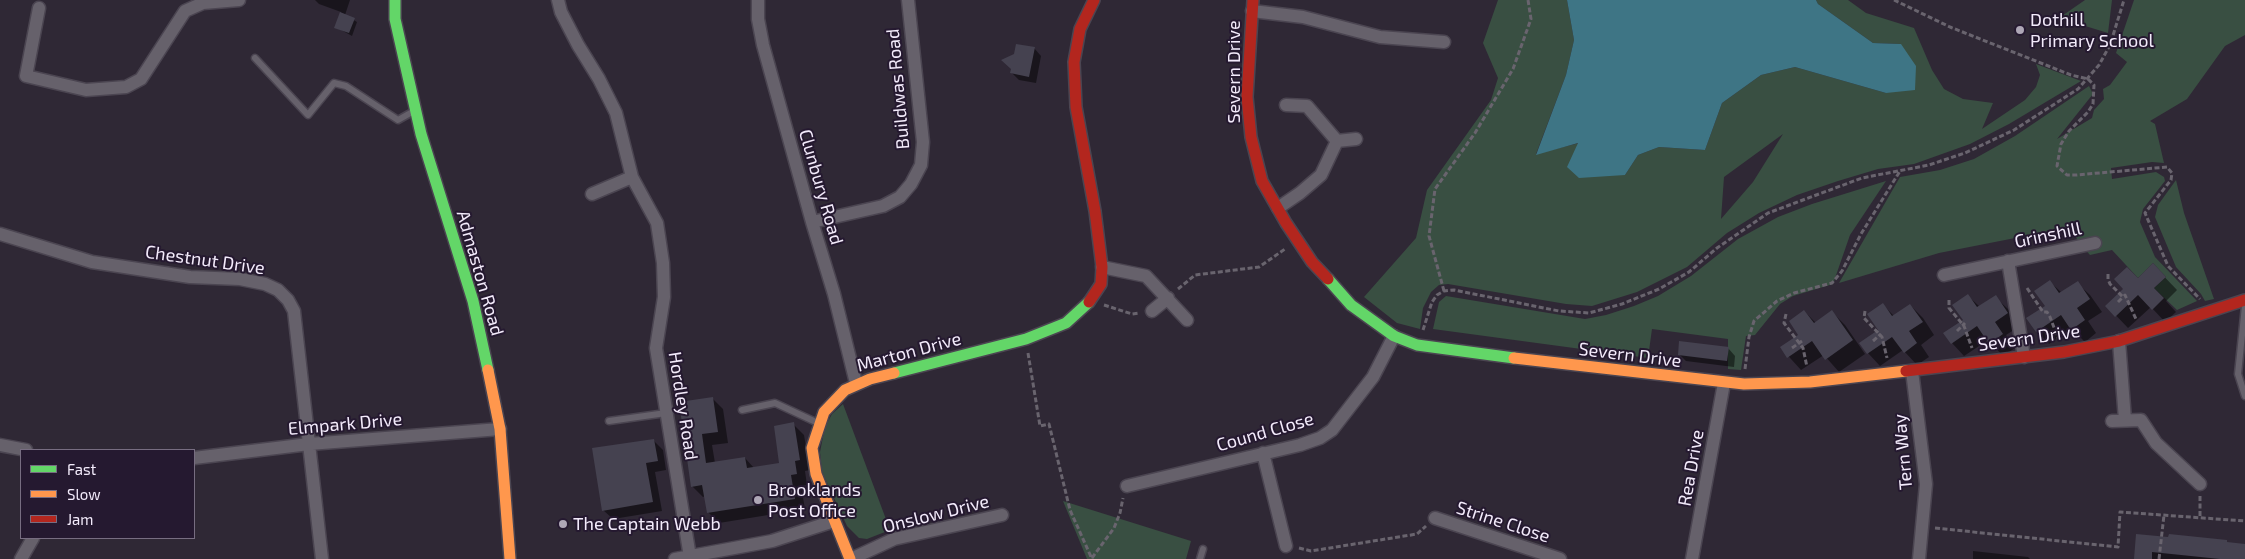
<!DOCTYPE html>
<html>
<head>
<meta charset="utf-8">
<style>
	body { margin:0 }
	#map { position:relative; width:2245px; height:559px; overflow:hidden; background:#2f2835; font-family:"Exo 2",sans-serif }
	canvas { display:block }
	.legend { position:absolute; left:20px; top:449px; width:175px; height:90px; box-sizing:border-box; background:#251930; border:1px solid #776d81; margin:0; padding:6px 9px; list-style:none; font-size:15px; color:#f3ebfb }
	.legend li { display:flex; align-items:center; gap:10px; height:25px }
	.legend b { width:25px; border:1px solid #776d81 }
</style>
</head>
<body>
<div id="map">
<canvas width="2245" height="559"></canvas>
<ul class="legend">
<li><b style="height:6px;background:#63d668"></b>Fast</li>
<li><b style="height:6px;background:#ff974d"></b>Slow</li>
<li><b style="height:6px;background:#b3261e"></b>Jam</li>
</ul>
</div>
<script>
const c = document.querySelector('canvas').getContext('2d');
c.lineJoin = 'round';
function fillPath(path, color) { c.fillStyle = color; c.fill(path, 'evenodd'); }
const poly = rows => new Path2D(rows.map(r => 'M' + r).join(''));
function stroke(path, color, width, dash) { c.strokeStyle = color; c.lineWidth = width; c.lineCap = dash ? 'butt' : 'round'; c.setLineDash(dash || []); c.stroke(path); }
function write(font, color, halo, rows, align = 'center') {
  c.font = font + ' "Exo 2",sans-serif'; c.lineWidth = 4; c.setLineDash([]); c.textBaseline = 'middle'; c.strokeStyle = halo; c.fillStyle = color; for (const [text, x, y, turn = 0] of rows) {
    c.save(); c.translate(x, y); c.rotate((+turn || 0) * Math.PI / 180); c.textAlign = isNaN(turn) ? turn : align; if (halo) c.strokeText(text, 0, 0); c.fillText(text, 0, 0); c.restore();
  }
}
const green = poly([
	[1498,0,1567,0,1574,40,1566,75,1536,154,1579,143,1625,175,1638,155,1659,147,1705,150,1722,103,1761,75,1795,67,1886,93,1901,44,1873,43,1818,4,1816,0,1848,0,1866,13,1914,28,1932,70,1944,89,1963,99,1993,103,1982,129,2025,100,2036,87,2040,75,2036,64,2081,81,2009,124,1970,144,1914,164,1878,169,1838,181,1797,195,1759,213,1727,233,1687,267,1637,292,1592,306,1566,304,1448,284,1439,285,1431,292,1423,308,1420,329,1397,323,1364,297,1416,238,1427,190,1491,100,1498,78,1483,43],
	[1783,134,1753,182,1721,219,1724,177],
	[2085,0,2112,0,2108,33,2059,18],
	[2134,0,2245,0,2245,35,2225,46,2187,99,2150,121,2155,124,2164,163,2152,162,2111,168,2112,179,2156,172,2164,177,2165,181,2143,209,2140,222,2155,257,2197,301,2177,310,2154,288,2166,277,2153,263,2138,278,2112,250,2090,255,2079,243,2071,227,1939,253,1839,283,1900,177,1940,170,1974,159,2015,136,2089,86,2093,94,2057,139,2092,118,2094,110,2104,99,2103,89,2110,85,2127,62,2116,53],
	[2176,180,2184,213,2214,299,2205,301,2201,294,2176,267,2155,217,2158,205],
	[1886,181,1850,235,1833,284,1793,296,1780,304,1755,335,1746,336,1741,370,1728,369,1728,339,1652,329,1648,358,1433,329,1439,302,1446,296,1585,319,1606,315,1634,306,1658,296,1691,276,1738,239,1778,217,1812,204],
	[843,404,890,530,867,539,859,538,847,526,822,472,820,452,825,427,832,414],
	[1063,501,1191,541,1186,559,1087,559]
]);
const water = poly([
	[1567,0,1816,0,1818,4,1873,43,1901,44,1916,66,1915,90,1886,93,1795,67,1761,75,1722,103,1705,150,1659,147,1638,155,1625,175,1579,178,1567,167,1578,143,1536,155,1566,75,1574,40]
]);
const shadow = poly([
	[315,0,350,0,345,15,357,22,352,36,336,27,341,12,319,4],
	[1034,48,1041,56,1036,83,1019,80,1012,73],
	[2153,265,2177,290,2166,301,2176,312,2165,322,2151,307,2128,328,2107,306],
	[2050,282,2062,293,2077,283,2090,295,2102,312,2088,321,2096,333,2085,342,2071,328,2049,344,2037,331,2046,306],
	[1968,296,1980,307,1995,297,2008,309,2020,326,2006,335,2015,348,2003,356,1988,340,1964,356,1952,343,1964,320],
	[1883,305,1894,316,1910,305,1923,318,1934,335,1921,345,1929,357,1917,365,1903,350,1880,366,1868,353,1880,330],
	[1804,311,1816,323,1832,312,1845,325,1865,354,1839,372,1824,355,1801,370,1781,348,1800,335],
	[1728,348,1735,356,1734,367,1686,361,1679,354],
	[712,398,723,409,728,443,712,445,715,463,745,458,754,468,780,464,793,424,804,435,810,470,805,471,807,485,801,486,805,509,719,523,708,512,705,496,703,497,692,486,680,403],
	[654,441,663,450,666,470,655,472,662,511,613,519,603,510],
	[2137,535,2245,545,2245,559,2135,559],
	[1973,551,2028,557,2030,559,1973,559]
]);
const building = poly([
	[340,12,355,18,349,33,334,28],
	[1016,44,1035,47,1029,77,1010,73,1011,69,1001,60,1014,54],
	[2153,263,2166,277,2154,288,2164,298,2152,310,2138,295,2115,317,2105,306,2123,289,2114,279,2127,267,2138,278],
	[2050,280,2059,293,2078,281,2090,299,2077,308,2085,320,2071,330,2061,315,2036,332,2026,318,2045,306,2034,291],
	[1968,294,1977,307,1996,295,2008,313,1995,322,2003,334,1989,344,1977,326,1951,344,1943,333,1963,320,1952,305],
	[1883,303,1892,316,1910,304,1923,322,1909,331,1917,343,1904,353,1892,337,1867,354,1859,343,1878,330,1867,314],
	[1804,310,1814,323,1832,310,1853,340,1825,360,1812,341,1787,358,1780,347,1798,335,1789,321],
	[1679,341,1729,347,1727,361,1678,355],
	[713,397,718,432,702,434,706,463,745,457,747,468,779,463,774,426,794,422,800,460,795,461,797,474,791,475,795,499,707,513,702,485,691,487,679,402],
	[654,439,658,461,646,463,653,502,602,511,592,448],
	[2136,534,2168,537,2169,534,2227,540,2227,542,2245,544,2245,559,2220,559,2152,552,2152,559,2134,559]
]);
const path = poly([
	[1894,0,1950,27,2071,75,2088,79,2094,85,2093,104,2088,112,2069,131,2061,144,2057,166,2067,175,2076,175,2167,167,2172,173,2171,180,2145,213,2168,266,2200,299],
	[2108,274,2108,279,2110,284,2123,297,2125,295,2136,319],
	[2027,288,2043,312,2047,312,2050,317,2058,338],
	[1178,289,1195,275,1259,267,1285,249],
	[1444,291,1429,236,1435,189,1475,133,1513,69,1531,19,1528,0],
	[1949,300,1949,308,1964,326,1972,348],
	[2118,302,2123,297],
	[1104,305,1132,314,1139,313],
	[1865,311,1864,318,1882,337,1887,358],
	[1786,314,1784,323,1803,348,1807,367],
	[1423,330,1432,302,1437,295,1444,291,1454,290,1559,311,1589,313,1622,304,1659,289,1689,272,1717,248,1768,213,1862,178,1929,165,1965,153,2014,130,2078,89,2099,65,2110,45,2124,0],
	[1957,331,1965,323],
	[1873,341,1881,334],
	[1792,348,1802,341],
	[1028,353,1040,426,1049,424,1070,510,1092,559],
	[1745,369,1749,337,1754,321,1777,301,1794,293,1832,283,1842,271,1861,234,1900,171],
	[2200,496,2200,518],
	[1935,528,2118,547,2120,512,2245,521],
	[1299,548,1311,551,1417,534,1426,526],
	[1092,558,1114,528,1120,513,1123,498],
	[2159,559,2164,515]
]);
const lane = poly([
	[255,58,308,115,334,83,346,86,398,120,414,111],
	[2245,306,2238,374,2245,396],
	[742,410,775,403,818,423],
	[609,421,666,413],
	[1200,559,1203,549]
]);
const street = poly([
	[558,0,561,12,578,45,599,79,616,113,632,177,657,223,663,263,664,297,656,348,690,557],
	[758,0,758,19,763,45,812,222,834,294,856,383],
	[39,8,26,76,86,90,126,87,141,79,185,11,203,3,239,0],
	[1252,11,1303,17,1380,37,1444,42],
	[1337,141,1356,139],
	[592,194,632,177],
	[1278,208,1300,193,1321,175,1337,141,1307,106,1286,105],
	[812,222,883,206,900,197,911,184,921,165,923,142,908,0],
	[0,234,92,262,190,277,240,279,265,284,278,290,288,300,294,311,322,559],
	[2008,261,2024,357],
	[1102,267,1146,276,1187,320],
	[1944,275,2095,243],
	[1152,311,1168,298],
	[2119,341,2125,420],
	[1912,371,1926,484,1919,559],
	[2112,421,2141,420,2156,443,2200,484],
	[0,445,26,450],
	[1263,453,1286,546],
	[194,458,309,444,500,429],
	[1127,486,1300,445,1320,438,1332,430,1373,377,1394,336],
	[1435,518,1560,559],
	[21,559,33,538],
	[675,559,772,541,834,521],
	[851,559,894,539,1002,515],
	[1692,559,1724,383]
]);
const fast = poly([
	[395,0,395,19,421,134,473,301,488,370],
	[1328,279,1351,305,1394,336,1417,345,1514,358],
	[894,373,1026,339,1066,323,1089,302]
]);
const slow = poly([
	[1514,358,1744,384,1810,382,1906,371],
	[488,370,500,429,510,559],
	[850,559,816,474,812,448,824,412,845,390,870,379,894,373]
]);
const jam = poly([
	[1253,0,1247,97,1251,137,1262,181,1286,223,1312,262,1328,279],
	[1089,302,1101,284,1102,267,1095,211,1076,107,1074,62,1080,29,1094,0],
	[1906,371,2064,352,2119,341,2245,300]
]);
const markers = [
	[2020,30,5,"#aea7b6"],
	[758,500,5,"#aea7b6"],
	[563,524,5,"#aea7b6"]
];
const poiNames = [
	["Dothill",2030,20],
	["Primary School",2030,41],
	["Brooklands",768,490],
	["Post Office",768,511],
	["The Captain Webb",573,524]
];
const streetNames = [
	["Severn Drive",1234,72,-90],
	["Buildwas Road",898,89,-95],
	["Clunbury Road",821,187,74],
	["Grinshill",2048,235,-12],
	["Chestnut Drive",205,260,8],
	["Admaston Road",480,273,74],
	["Severn Drive",2029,338,-8],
	["Marton Drive",909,352,-15],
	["Severn Drive",1630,355,7],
	["Hordley Road",683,406,81],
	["Elmpark Drive",345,424,-5],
	["Cound Close",1265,432,-16],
	["Tern Way",1903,452,-95],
	["Rea Drive",1691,468,-80],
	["Onslow Drive",936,514,-14],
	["Strine Close",1503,522,18]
];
fillPath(green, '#394f42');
fillPath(water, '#3e7585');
fillPath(shadow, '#0007');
fillPath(building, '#454250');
stroke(lane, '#4b4551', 9);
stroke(street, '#4b4551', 15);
stroke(fast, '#4b4551', 14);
stroke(slow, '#4b4551', 14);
stroke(jam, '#4b4551', 14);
stroke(path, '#69646e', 3, [5, 2.5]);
stroke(lane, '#66616b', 6);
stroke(street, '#66616b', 12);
stroke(fast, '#63d668', 11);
stroke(slow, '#ff974d', 11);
stroke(jam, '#b3261e', 11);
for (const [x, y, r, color] of markers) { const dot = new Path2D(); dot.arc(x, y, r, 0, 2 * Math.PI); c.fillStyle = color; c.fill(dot); stroke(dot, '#251930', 2); }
write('18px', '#f3ebfb', '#251930', poiNames, 'left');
write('18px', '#f3ebfb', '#251930', streetNames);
</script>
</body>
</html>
